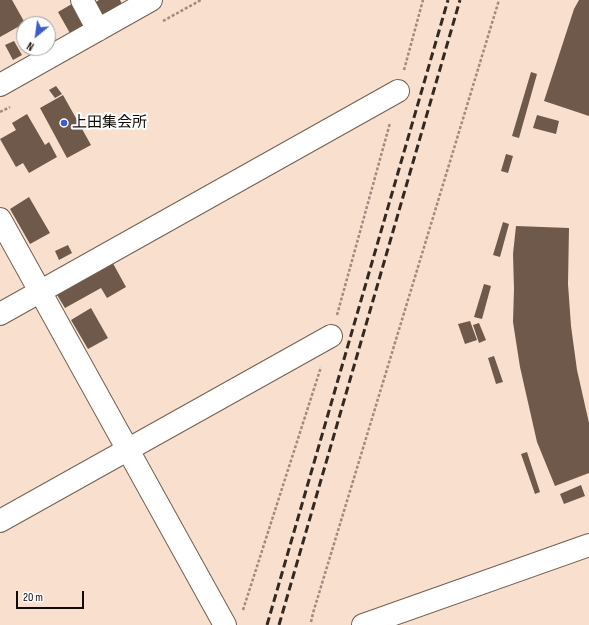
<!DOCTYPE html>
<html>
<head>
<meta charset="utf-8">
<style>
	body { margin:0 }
	#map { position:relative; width:589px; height:625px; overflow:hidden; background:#f8dfce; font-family:"Sofia Sans Condensed",sans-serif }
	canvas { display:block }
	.north { position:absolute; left:16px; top:16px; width:40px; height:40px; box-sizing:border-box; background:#fff; border:1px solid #a09d9b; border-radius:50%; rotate:209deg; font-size:11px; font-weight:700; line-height:16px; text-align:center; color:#120a05 }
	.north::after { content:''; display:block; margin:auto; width:14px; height:18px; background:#3a5cce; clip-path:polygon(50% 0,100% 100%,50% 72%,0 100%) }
	.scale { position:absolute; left:16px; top:591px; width:68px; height:18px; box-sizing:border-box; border:2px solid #120a05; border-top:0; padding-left:5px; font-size:12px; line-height:14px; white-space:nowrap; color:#120a05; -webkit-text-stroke:3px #fff; paint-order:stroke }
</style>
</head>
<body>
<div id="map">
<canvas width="589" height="625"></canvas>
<div class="north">N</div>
<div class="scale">20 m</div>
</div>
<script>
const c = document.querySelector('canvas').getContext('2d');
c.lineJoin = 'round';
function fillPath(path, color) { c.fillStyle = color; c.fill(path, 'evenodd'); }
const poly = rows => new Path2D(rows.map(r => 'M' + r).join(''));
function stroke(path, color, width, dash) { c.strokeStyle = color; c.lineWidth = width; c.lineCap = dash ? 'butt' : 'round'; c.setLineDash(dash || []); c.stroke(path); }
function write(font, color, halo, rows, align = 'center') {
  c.font = font + ' "Sofia Sans Condensed","Noto Sans JP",sans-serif'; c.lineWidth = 4; c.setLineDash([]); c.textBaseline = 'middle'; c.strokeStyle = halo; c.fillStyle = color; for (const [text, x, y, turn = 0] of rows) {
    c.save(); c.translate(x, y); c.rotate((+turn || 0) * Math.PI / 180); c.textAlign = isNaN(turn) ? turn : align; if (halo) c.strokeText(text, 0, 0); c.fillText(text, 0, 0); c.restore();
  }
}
const building = poly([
	[0,0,12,0,25,23,0,37],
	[99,0,120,0,124,8,100,21,91,5],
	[579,0,589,0,589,116,544,101,574,9],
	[77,1,87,26,71,35,58,12],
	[14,41,22,55,13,60,5,45],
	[531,72,537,74,519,138,512,136],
	[56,86,62,94,55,98,49,90],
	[63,95,91,145,67,158,40,108],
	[27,114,45,145,49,142,57,157,29,173,23,163,16,167,0,139,16,130,12,123],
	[537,115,559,121,556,134,533,128],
	[506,154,513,156,508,173,501,171],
	[29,197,50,233,30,244,10,209],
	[503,222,509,224,500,257,493,255],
	[516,226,569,228,568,284,571,326,577,370,589,423,589,473,555,486,537,442,520,367,513,322,514,289,513,254],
	[68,245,72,253,59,260,55,251],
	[110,258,126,287,107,298,101,288,65,308,54,290],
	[484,284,491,286,482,319,474,317],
	[91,308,108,338,88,349,71,320],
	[470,321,477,340,465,344,458,324],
	[479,323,486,340,479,343,473,325],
	[494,356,503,382,496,384,488,358],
	[527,452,540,492,535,494,521,454],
	[581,485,585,496,564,504,560,494]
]);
const path = poly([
	[163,21,201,0],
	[404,70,423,0],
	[0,112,10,107],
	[337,315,390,123],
	[243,610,321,367],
	[311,622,313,613,499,0]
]);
const minor = poly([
	[82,0,98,30],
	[0,85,151,0],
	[0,219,225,625],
	[0,314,398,91],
	[0,521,331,336],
	[363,625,589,545]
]);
const rail = poly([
	[267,625,448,0],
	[279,625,460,0]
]);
const markers = [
	[64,123,4,"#3a5cce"]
];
const poiNames = [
	["上田集会所",72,123]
];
fillPath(building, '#6e594a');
stroke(minor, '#745f50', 24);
stroke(path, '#9e8c80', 2.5, [3, 2]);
stroke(minor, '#fff', 22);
stroke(rail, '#342922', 3, [8, 4]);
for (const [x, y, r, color] of markers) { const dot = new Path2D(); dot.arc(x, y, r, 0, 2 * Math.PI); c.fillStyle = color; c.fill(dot); stroke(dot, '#fff', 1.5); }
write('15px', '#120a05', '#fff', poiNames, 'left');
</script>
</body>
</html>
